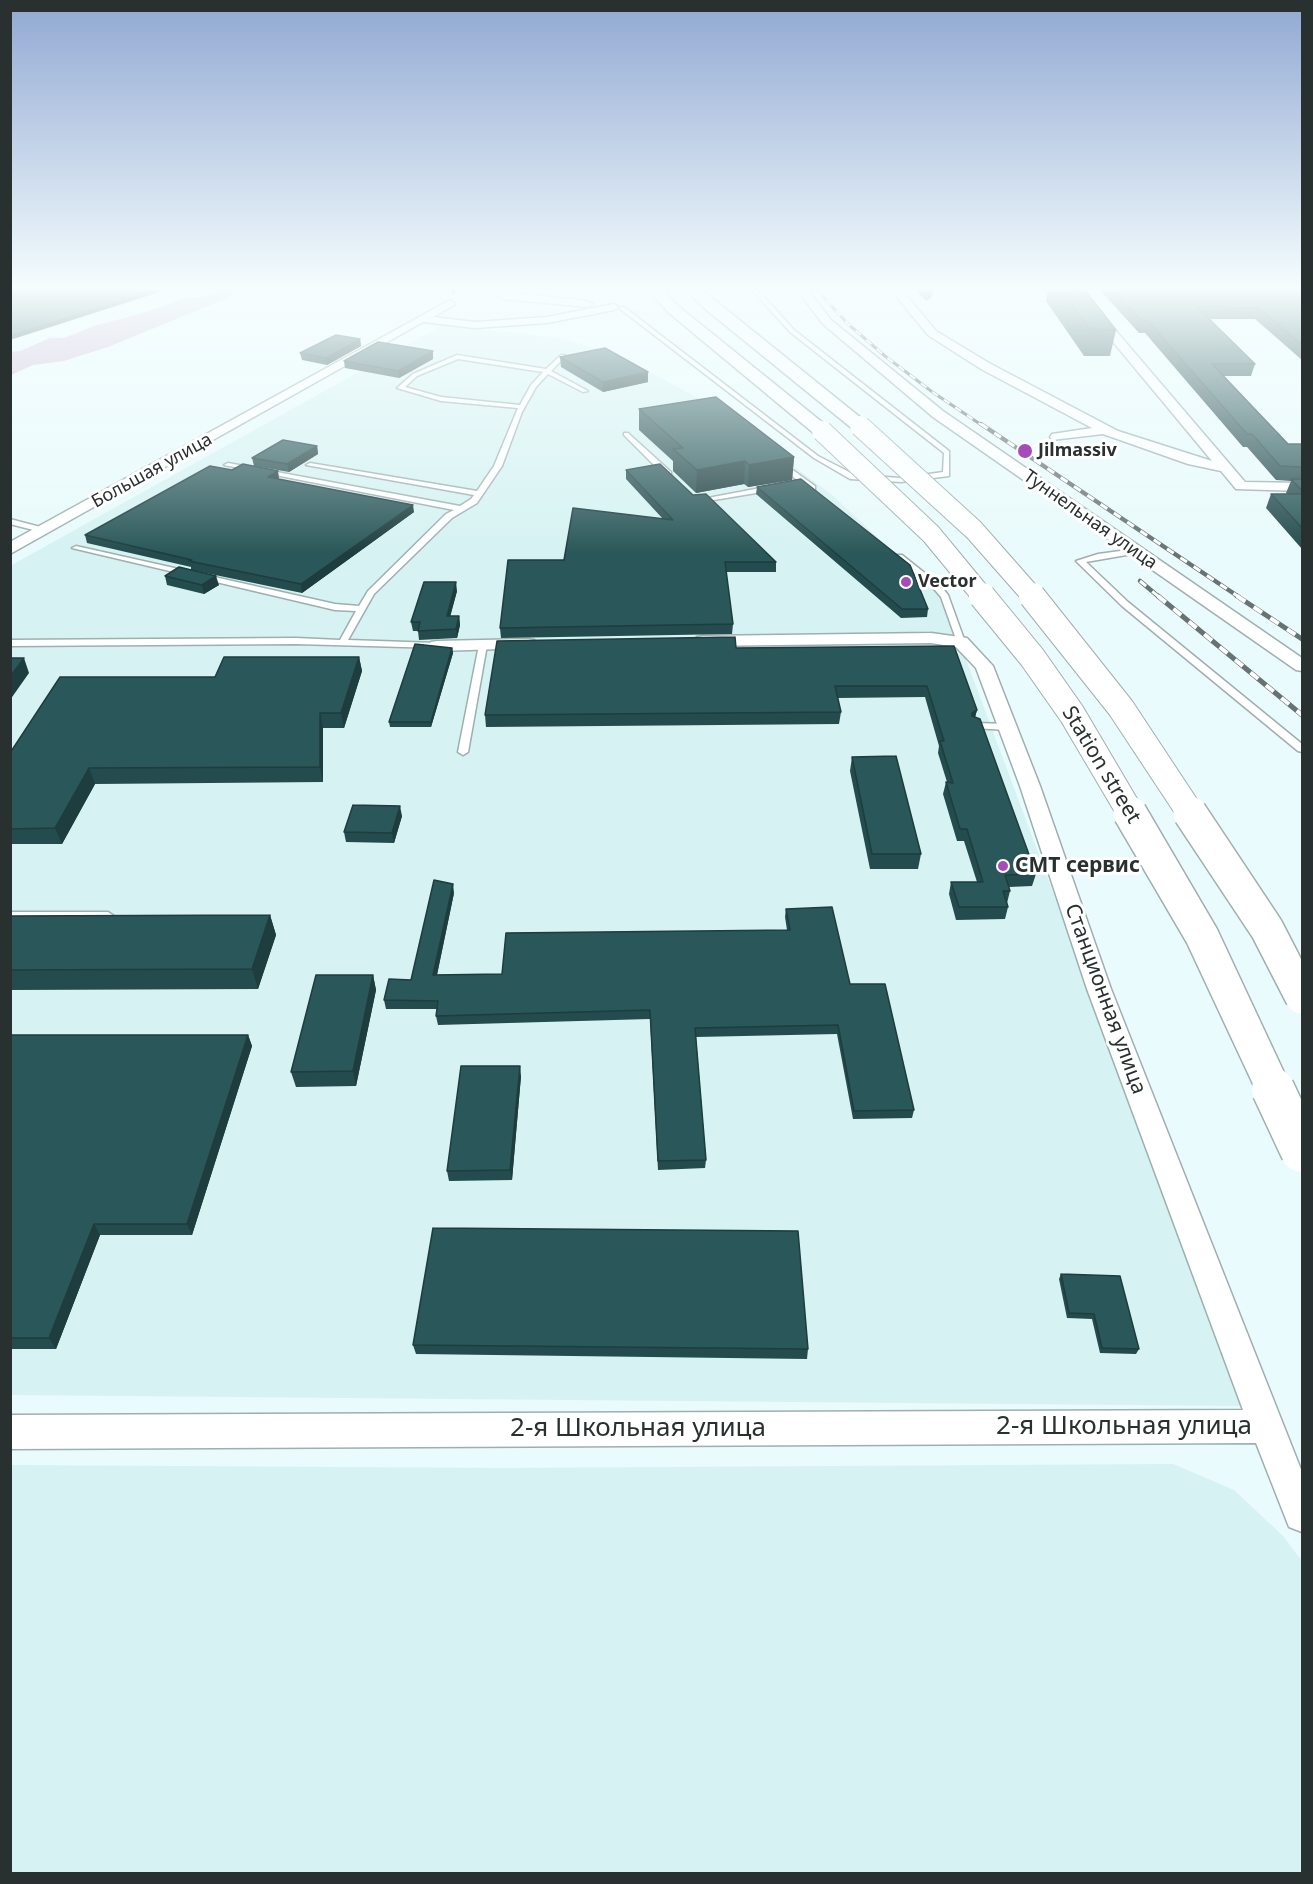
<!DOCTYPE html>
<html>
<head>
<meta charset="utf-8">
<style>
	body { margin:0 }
	#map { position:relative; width:1313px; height:1884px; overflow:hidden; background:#e9fbfc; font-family:"Noto Sans",sans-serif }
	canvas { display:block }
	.frame { position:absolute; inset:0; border:12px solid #293030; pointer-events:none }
</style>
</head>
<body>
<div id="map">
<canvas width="1313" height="1884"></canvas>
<div class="frame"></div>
</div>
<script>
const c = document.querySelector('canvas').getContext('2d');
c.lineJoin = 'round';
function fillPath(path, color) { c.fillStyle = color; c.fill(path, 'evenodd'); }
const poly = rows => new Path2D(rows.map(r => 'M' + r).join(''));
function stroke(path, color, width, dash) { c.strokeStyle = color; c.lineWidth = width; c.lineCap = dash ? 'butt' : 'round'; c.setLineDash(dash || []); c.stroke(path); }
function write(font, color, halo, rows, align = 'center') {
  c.font = font + ' "Noto Sans",sans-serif'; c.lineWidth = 6; c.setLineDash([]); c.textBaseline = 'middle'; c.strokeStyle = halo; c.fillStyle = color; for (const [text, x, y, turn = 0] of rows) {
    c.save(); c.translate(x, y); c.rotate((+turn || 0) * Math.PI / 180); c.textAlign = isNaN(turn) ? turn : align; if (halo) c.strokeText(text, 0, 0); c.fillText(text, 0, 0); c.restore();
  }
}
const built = poly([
	[443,325,567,339,628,360,718,409,832,495,943,598,1245,1406,11,1395,10,566],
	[1173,1464,1234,1490,1283,1536,1302,1561,1302,1873,11,1873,11,1465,504,1468]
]);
const forest = poly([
	[224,290,247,290,108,347,64,361,33,365,11,375,11,352,20,351,50,338,64,338,94,326,143,313,183,299,211,295]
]);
const service = poly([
	[752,290,758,290,794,330,949,451,949,476,901,482,850,479,814,458,619,308,624,307,818,456,855,475,901,478,943,472,944,453,790,332,752,290],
	[457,355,546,369,561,355,565,355,565,357,551,371,588,391,583,392,548,374,536,387,522,412,502,466,477,503,452,518,374,594,348,640,437,643,440,644,440,648,296,644,10,646,10,640,296,638,340,640,356,611,335,610,72,548,76,546,335,604,359,606,368,591,446,514,454,510,224,465,228,463,460,506,471,499,474,495,306,465,310,463,477,491,494,466,518,408,441,401,397,388,413,374,457,355],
	[458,359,543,372,531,385,520,405,441,397,405,387,417,376,458,359],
	[624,433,628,433,671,472,671,476,665,476,624,435,624,433],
	[779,463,783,463,815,486,815,490,809,490,779,465,779,463],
	[771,486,775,488,774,490,696,503,692,501,771,486],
	[10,519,48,529,49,531,45,533,10,524,10,519],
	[1135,549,1139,551,1138,553,1086,562,1128,602,1302,744,1302,752,1298,751,1122,606,1076,561,1098,554,1135,549],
	[896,555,902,555,941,586,948,595,965,642,964,644,958,644,957,642,941,597,935,590,896,559,896,555],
	[483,642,487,645,468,752,463,755,458,752,479,645,483,642],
	[976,723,1007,724,1012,727,1007,730,973,728,971,726,976,723],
	[10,912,108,912,114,916,108,920,10,920,10,912]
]);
const minor = poly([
	[488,290,588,301,593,304,588,307,503,299,488,290],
	[797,290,808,290,831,320,943,411,1302,658,1302,671,1296,670,933,417,823,324,797,290],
	[891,290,902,290,936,331,989,363,1118,431,1212,461,1070,290,1081,290,1245,482,1302,483,1302,491,1236,489,1221,471,1188,464,1103,434,1052,440,1050,437,1052,434,1092,428,981,369,928,335,891,290],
	[450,300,455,303,454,305,433,317,475,322,547,317,614,304,619,307,614,310,547,323,475,328,423,322,10,554,10,542,450,300],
	[931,633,967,638,993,666,1040,786,1111,989,1302,1472,1302,1532,1289,1527,1256,1443,10,1449,10,1415,1243,1410,1087,989,1020,786,976,668,956,647,931,643,703,646,697,645,694,641,697,637,703,636,931,633],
	[528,639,534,640,537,644,534,648,437,651,431,650,428,646,431,642,437,641,528,639]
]);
const primary = poly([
	[648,290,663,290,678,306,828,427,831,431,828,435,816,435,668,312,648,290],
	[686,290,702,290,866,422,869,426,866,430,854,430,703,307,686,290]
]);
const railFar2 = poly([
	[817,290,848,324,885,356,931,391,983,426]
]);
const railFar1 = poly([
	[981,424,1239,597],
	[1140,581,1159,597]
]);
const rail = poly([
	[1158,596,1302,715],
	[1237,596,1302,639]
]);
const primaryBridgeFar3 = poly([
	[860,426,974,530,1033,597],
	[822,431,931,534,983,597]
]);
const primaryBridgeFar2 = poly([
	[982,596,1032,657,1072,714,1131,814],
	[1032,596,1121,708,1191,814]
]);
const primaryBridgeFar1 = poly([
	[1130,813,1202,936,1274,1090],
	[1190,813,1267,929,1302,997]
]);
const primaryBridge = poly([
	[1273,1089,1302,1151]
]);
const wall = poly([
	[916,290,933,290,932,297,926,301],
	[1048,290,1085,290,1116,330,1110,356,1084,356,1046,301],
	[1100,290,1302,290,1302,360,1255,319,1209,319,1255,364,1251,376,1224,376,1288,444,1302,444,1302,549,1266,508,1271,494,1287,494,1286,493,1291,481,1276,480,1247,447,1243,447,1145,333,1139,333],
	[360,339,361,346,327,365,302,360,300,353],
	[560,357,648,382,603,392,561,367],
	[433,359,399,378,345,368,344,361],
	[639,409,794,457,792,480,748,487,744,484,696,493,673,471,673,461,639,430],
	[317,446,318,454,289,472,254,466,252,458],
	[626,470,693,495,776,562,776,572,726,572,733,624,732,634,501,638,500,628,564,560,663,519,626,479],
	[279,478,278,479,414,512,302,593,191,570,191,567,87,543,85,535],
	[757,487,928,609,927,617,901,618,756,494],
	[165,576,219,585,204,594,167,585],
	[457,591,450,616,459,616,460,625,457,638,419,640,418,631,413,631,411,622],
	[954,646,977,710,975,717,1036,874,1032,886,1009,887,1010,891,1007,903,1008,907,1005,919,956,920,949,894,951,882,977,882,964,841,957,841,943,794,946,782,947,782,938,753,939,746,925,697,837,698,841,712,839,724,486,727,485,715,736,648],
	[452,648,453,653,431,727,390,727,389,722],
	[359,657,362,671,344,728,323,728,323,782,95,784,62,844,10,844,10,753,215,677],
	[852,757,921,854,918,869,870,869,850,771],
	[402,816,394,843,346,842,344,832],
	[454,893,437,975,502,974,787,930,785,917,786,909,850,984,914,1110,912,1118,853,1119,837,1034,696,1037,706,1160,705,1168,658,1170,650,1019,438,1025,436,1016,437,1009,386,1009,384,1000,411,980],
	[270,915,276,935,258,989,10,990,10,916],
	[373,975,376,990,356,1086,296,1087,291,1072],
	[10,1035,248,1035,252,1046,192,1235,100,1235,56,1349,10,1349],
	[521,1076,512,1180,449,1181,447,1171],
	[1061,1274,1139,1349,1136,1354,1100,1353,1092,1319,1067,1318,1059,1279],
	[413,1345,808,1349,807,1359,416,1354]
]);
const shadedWall = poly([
	[155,290,166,290,10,340,10,336],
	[453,290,460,290,452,295,451,291],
	[927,290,933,290,932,297,926,301],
	[360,339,361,346,327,365,326,358],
	[433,351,433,359,399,378,398,371],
	[648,372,648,382,603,392,603,382],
	[317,446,318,454,289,472,287,464],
	[794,457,792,480,748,487,749,465],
	[745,461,744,484,696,493,697,470],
	[278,471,279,478,269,484,268,477],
	[413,505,414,512,302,593,301,584],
	[216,576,219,585,204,594,202,585],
	[456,582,457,591,448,625,447,616],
	[459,616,460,625,457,638,456,629],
	[452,648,453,653,431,727,431,722],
	[359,657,362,671,344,728,341,713],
	[24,658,29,673,10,700,10,677],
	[977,710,974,721,970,724,972,713],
	[320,713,323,728,323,782,320,767],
	[89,768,95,784,62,844,55,828],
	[400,806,402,816,394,843,392,833],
	[453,884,454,893,435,984,433,975],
	[270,915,276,935,258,989,252,969],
	[373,975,376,990,356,1086,353,1071],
	[248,1035,252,1046,192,1235,187,1224],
	[520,1066,521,1076,512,1180,510,1170],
	[94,1224,100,1235,56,1349,49,1338]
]);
const building = poly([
	[10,290,155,290,10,336,10,290],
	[1061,290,1085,290,1116,330,1090,329,1061,290],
	[1113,290,1302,290,1302,345,1259,308,1197,307,1255,364,1212,364,1288,444,1302,444,1302,467,1280,466,1252,434,1247,434,1148,321,1142,321,1113,290],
	[336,335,360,339,326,358,300,353,336,335],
	[378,342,433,351,398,371,344,361,378,342],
	[605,348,648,372,603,382,560,357,605,348],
	[716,397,794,457,749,465,745,461,697,470,673,449,683,448,639,409,716,397],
	[283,440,317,446,287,464,252,458,283,440],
	[243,464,278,471,268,477,413,505,301,584,189,561,192,560,85,535,210,466,232,470,243,464],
	[660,464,693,495,706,494,776,562,725,562,733,624,500,628,508,560,564,560,573,508,673,520,626,470,660,464],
	[801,479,910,565,928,609,902,609,757,487,801,479],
	[1291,479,1302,479,1302,491,1291,479],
	[1271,494,1302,494,1302,528,1271,494],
	[179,567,216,576,202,585,165,576,179,567],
	[424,582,456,582,447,616,459,616,456,629,418,631,420,622,411,622,424,582],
	[735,637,736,648,954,646,977,710,972,713,972,716,980,719,1036,874,1005,875,1010,891,1003,891,1008,907,959,907,951,882,983,882,967,829,960,829,946,782,953,783,940,741,944,741,927,686,835,686,841,712,485,715,497,641,735,637],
	[415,644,452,648,431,722,389,722,415,644],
	[224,657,359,657,341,713,320,713,320,767,89,768,55,828,10,829,10,753,60,677,215,677,224,657],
	[10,658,24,658,10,677,10,658],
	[896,756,921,854,872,854,852,757,896,756],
	[353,805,400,806,392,833,344,832,353,805],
	[434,880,453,884,433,975,502,974,506,933,790,930,786,909,832,907,850,984,885,984,914,1110,854,1111,838,1025,695,1028,706,1160,658,1161,650,1010,436,1016,438,1001,384,1000,389,979,411,980,434,880],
	[270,915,252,969,10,970,10,916,270,915],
	[316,975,373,975,353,1071,291,1072,316,975],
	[10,1035,248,1035,187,1224,94,1224,49,1338,10,1338,10,1035],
	[461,1066,520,1066,510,1170,447,1171,461,1066],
	[433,1228,798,1231,808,1349,413,1345,433,1228],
	[1061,1274,1120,1276,1139,1349,1102,1348,1094,1314,1069,1313,1061,1274]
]);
const markers = [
	[1025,451,8,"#a64cb7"],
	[906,582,6,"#a64cb7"],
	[1003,866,6,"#a64cb7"]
];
const farPoinames = [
	["Jilmassiv",1038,451],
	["Vector",918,582]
];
const farStreetnames = [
	["Большая улица",152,471,-29],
	["Туннельная улица",1090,520,35]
];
const streetNames = [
	["Station street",1101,765,59],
	["Станционная улица",1105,999,70]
];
const poiNames = [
	["СМТ сервис",1015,866]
];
const nearStreetnames = [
	["2-я Школьная улица",1124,1427],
	["2-я Школьная улица",638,1429]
];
fillPath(built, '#d6f2f2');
fillPath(forest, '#d0b7d5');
stroke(service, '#9eafaf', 3);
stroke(minor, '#9eafaf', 3);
stroke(primary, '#9eafaf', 3);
fillPath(service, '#fff');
fillPath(minor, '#fff');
fillPath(primary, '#fff');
stroke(railFar2, '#677272', 3);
stroke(railFar1, '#677272', 4.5);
stroke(rail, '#677272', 5);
stroke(railFar2, '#fff', 2, [7]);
stroke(railFar1, '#fff', 3, [8]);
stroke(rail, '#fff', 4, [10]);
stroke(primaryBridgeFar3, '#9eafaf', 22, []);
stroke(primaryBridgeFar2, '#9eafaf', 28, []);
stroke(primaryBridgeFar1, '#9eafaf', 36, []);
stroke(primaryBridge, '#9eafaf', 45, []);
stroke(primaryBridgeFar3, '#fff', 20);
stroke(primaryBridgeFar2, '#fff', 26);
stroke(primaryBridgeFar1, '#fff', 33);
stroke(primaryBridge, '#fff', 42);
fillPath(wall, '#244b4d');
fillPath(shadedWall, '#1d3d3e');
fillPath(building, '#2a5759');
stroke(building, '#1d3d3e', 1.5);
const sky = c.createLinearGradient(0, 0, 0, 554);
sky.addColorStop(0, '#90a8d2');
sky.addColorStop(0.52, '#f5fdfe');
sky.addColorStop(1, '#f5fdfe00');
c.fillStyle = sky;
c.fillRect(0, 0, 1313, 554);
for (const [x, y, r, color] of markers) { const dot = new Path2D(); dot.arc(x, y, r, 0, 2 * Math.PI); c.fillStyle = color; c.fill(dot); stroke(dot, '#fff', 2); }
write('bold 18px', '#293030', '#fff', farPoinames, 'left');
write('18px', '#293030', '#fff', farStreetnames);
write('21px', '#293030', '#fff', streetNames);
write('bold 21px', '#293030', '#fff', poiNames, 'left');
write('26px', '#293030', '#fff', nearStreetnames);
</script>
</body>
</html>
